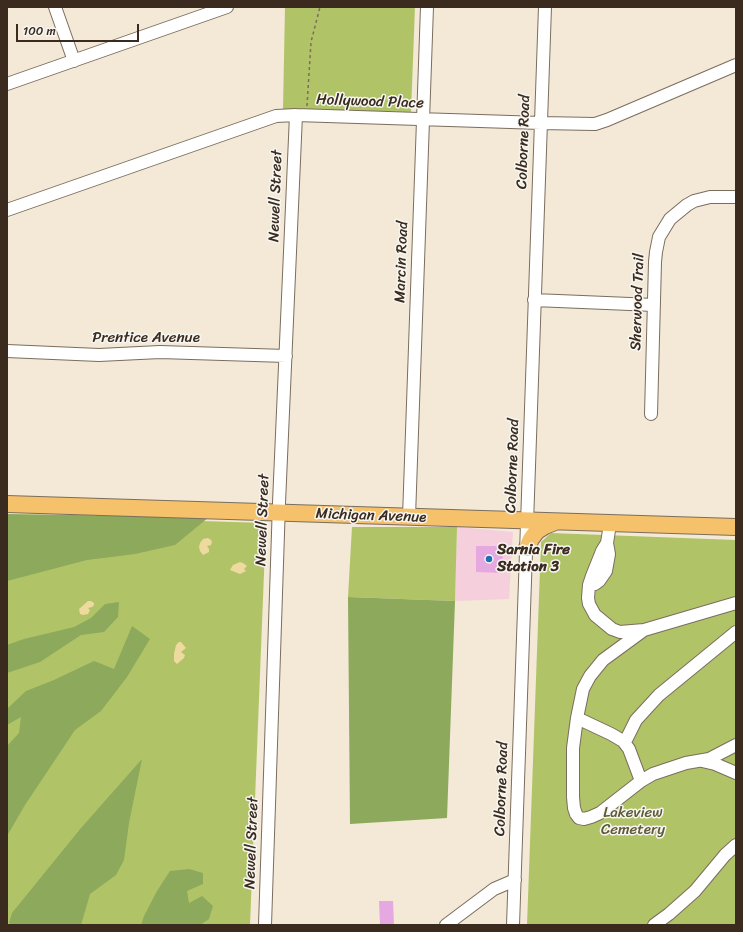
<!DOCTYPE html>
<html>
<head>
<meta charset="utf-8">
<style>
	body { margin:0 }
	#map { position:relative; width:743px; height:932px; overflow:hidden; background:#f3e9d6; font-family:Sriracha,sans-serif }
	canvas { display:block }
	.frame { position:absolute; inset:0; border:8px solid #3b2a1e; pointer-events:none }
	.scale { position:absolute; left:16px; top:24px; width:123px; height:18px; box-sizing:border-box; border:2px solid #3b2a1e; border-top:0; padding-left:5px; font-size:12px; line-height:14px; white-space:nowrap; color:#3b2a1e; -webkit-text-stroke:3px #f6f6f2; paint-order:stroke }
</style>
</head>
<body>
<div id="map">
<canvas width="743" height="932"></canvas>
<div class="frame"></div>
<div class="scale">100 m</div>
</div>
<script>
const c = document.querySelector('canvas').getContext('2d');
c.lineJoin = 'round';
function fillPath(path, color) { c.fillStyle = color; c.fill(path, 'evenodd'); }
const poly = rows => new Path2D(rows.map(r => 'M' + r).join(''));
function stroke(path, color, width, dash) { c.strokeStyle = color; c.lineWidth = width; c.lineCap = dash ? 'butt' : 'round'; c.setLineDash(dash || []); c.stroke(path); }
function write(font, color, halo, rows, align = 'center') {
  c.font = font + ' Sriracha,sans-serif'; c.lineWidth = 3; c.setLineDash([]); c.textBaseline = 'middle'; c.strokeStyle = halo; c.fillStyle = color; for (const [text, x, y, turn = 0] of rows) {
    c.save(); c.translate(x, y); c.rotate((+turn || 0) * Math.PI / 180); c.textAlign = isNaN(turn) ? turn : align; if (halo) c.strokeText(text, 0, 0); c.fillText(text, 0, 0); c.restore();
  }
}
const built = poly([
	[457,527,513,532,509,599,455,601]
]);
const green = poly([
	[285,7,415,7,411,112,283,109],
	[7,515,266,523,250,925,7,925],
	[352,527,457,527,455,601,348,597],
	[551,533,736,540,736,925,527,925,541,542]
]);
const forest = poly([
	[7,514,209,517,175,545,135,554,87,560,7,581],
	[348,597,455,601,447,818,350,824],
	[119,602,118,617,104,632,81,635,40,662,7,673,7,645,24,639,74,627,91,618,105,604],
	[132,626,150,639,127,677,101,711,75,730,25,805,7,836,7,746,19,733,21,717,7,725,7,709,26,691,54,680,94,661,114,669],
	[142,759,129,823,124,860,116,875,90,894,81,925,12,925,9,923,12,913,81,828],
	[189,869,203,873,203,884,187,891,189,903,202,896,213,906,209,919,200,925,141,925,144,916,157,891,170,871]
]);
const sand = poly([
	[208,538,211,540,212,542,211,545,207,546,209,549,209,552,203,555,200,551,199,547,200,543,203,539],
	[240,562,243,563,247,566,244,569,246,571,240,574,230,570,233,565],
	[88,601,91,601,94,603,94,605,92,607,88,608,90,610,88,614,83,615,80,614,79,609],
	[179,642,181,642,186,648,181,652,185,655,184,658,177,664,174,661,174,654,176,645]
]);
const building = poly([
	[476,546,503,546,502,573,476,572],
	[379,901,393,901,394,925,380,925]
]);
const path = poly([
	[307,106,311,42,320,7]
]);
const minor = poly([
	[55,7,74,61],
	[7,84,227,7],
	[7,210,276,116,296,115,541,123,595,124,607,120,736,65],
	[534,300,654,305],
	[7,351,99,355,160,352,286,356],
	[651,414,655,262,656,252,659,237,670,219,687,205,694,201,710,197,736,197],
	[409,517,427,7],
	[610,524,607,543,602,551,592,576,589,585,588,598,589,604,595,615,612,629,620,632,644,630,736,603],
	[589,585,595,584,599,581,606,571,609,554,607,543],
	[644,630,603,660,590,676,583,689,577,718,573,748,573,797,574,808,576,814,579,818,584,819,591,817,600,813,641,781,653,774,686,763,709,759,736,745],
	[577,718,611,734,623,741,629,749,641,781],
	[623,741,627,738,636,720,659,695,736,632],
	[702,761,715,764,736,773],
	[265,925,279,503,296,115],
	[446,925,494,889,515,880],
	[513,925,545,7],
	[654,925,669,914,695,891,725,855,736,845]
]);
const major = poly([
	[7,504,736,527],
	[527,548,531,539,537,531,545,526,555,522]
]);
const markers = [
	[489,559,4,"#1f6fb2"]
];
const streetNames = [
	["Hollywood Place",370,102,2],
	["Colborne Road",524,142,-88],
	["Newell Street",276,196,-88],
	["Marcin Road",402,262,-88],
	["Sherwood Trail",638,302,-88],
	["Prentice Avenue",146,338],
	["Colborne Road",513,466,-88],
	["Michigan Avenue",371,516,2],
	["Newell Street",263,520,-88],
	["Colborne Road",502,789,-88],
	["Newell Street",252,843,-88]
];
const poiNames = [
	["Sarnia Fire",497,550],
	["Station 3",497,567]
];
const parkNames = [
	["Lakeview",633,813],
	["Cemetery",633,830]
];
fillPath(built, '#f5cfdb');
fillPath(green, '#b1c367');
fillPath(forest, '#8ca95c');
fillPath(sand, '#eeda9e');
fillPath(building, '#e6a8e1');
stroke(minor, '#7b6d5e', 14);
stroke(major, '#7b6d5e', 18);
stroke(path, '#7b6d5e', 1.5, [3, 3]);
stroke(minor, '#fff', 12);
stroke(major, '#f5c16b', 16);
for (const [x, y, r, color] of markers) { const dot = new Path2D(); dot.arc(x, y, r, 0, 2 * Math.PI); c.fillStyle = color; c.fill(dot); stroke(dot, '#f6f6f2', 1.5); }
write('15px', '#3b2a1e', '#f6f6f2', streetNames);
write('bold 15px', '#3b2a1e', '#f6f6f2', poiNames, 'left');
write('15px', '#5e5834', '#f6f6f2', parkNames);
</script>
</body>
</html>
